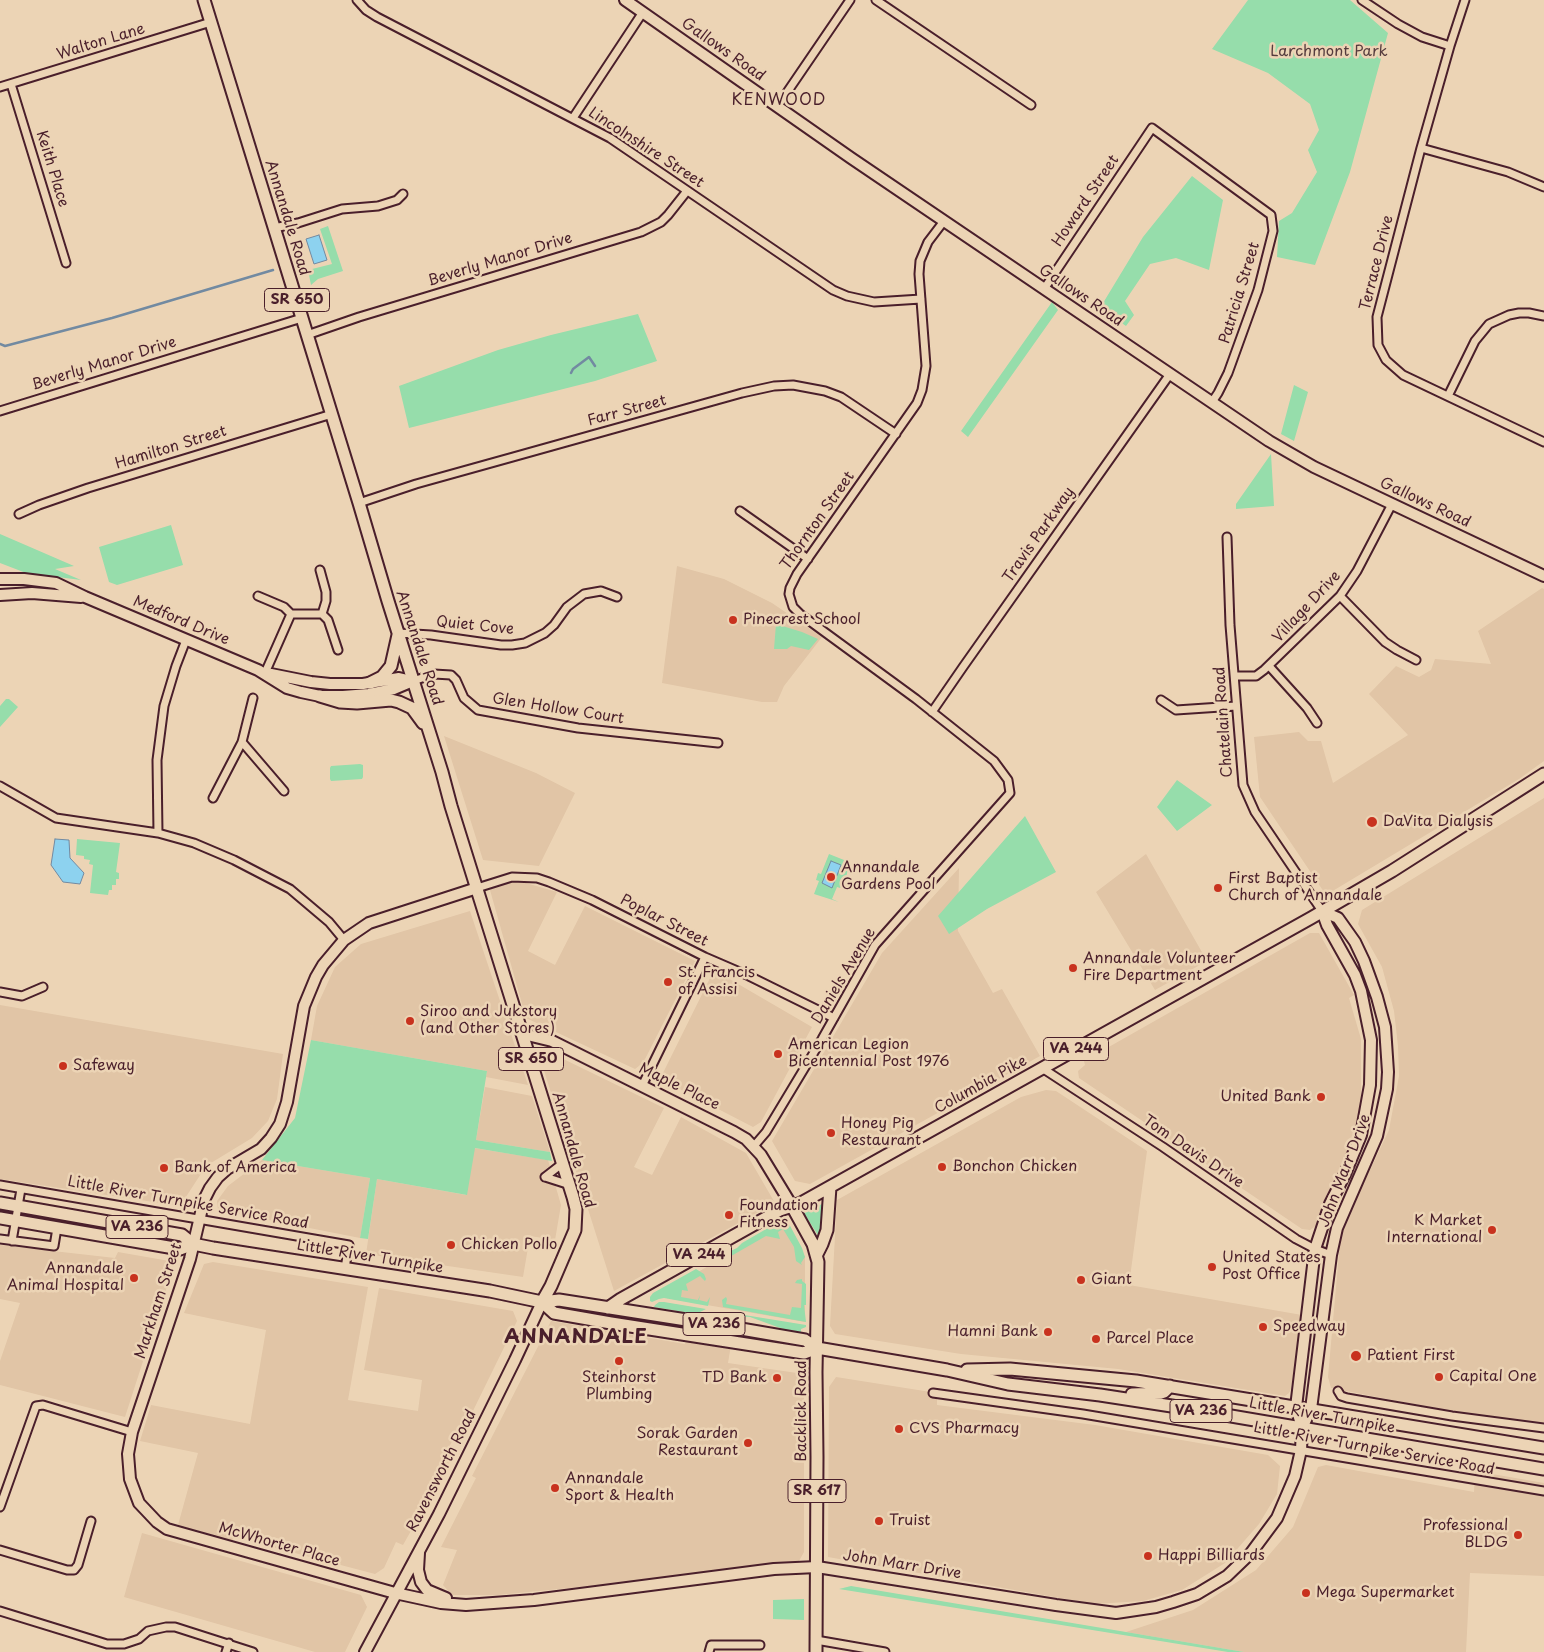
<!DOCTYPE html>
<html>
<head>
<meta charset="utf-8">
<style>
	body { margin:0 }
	canvas { display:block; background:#ecd4b5 }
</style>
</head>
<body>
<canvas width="1544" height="1652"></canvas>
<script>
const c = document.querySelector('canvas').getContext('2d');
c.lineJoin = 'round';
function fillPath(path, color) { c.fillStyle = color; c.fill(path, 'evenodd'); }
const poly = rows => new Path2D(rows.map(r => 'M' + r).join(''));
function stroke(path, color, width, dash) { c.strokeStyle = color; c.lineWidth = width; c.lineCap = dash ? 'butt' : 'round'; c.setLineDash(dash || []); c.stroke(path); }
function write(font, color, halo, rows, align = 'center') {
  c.font = font + ' "Playpen Sans",sans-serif'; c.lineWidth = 5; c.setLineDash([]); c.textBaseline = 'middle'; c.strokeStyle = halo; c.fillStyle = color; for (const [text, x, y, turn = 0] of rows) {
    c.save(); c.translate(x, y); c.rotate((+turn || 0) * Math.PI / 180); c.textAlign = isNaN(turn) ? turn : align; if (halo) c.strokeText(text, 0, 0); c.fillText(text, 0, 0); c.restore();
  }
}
const built = poly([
	[677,566,724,579,772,603,822,637,784,686,777,702,762,702,662,683],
	[1542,588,1544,589,1544,761,1519,779,1326,895,1260,797,1254,737,1299,732,1308,741,1321,741,1333,783,1408,735,1369,694,1396,666,1419,677,1431,670,1435,659,1491,664,1478,631],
	[444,736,536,773,575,793,539,866,483,860],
	[1544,798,1544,1422,1541,1431,1464,1419,1464,1414,1331,1388,1328,1377,1341,1231,1389,1130,1399,1076,1398,1046,1394,1011,1382,967,1358,924,1362,910],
	[1146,854,1207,961,1155,990,1096,892],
	[959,868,958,931,993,993,1002,989,1040,1056,810,1184,795,1181,772,1141,882,953],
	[499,881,519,881,557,892,528,951,555,965,585,906,695,961,643,1063,635,1069,526,1018,490,890],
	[470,911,528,1085,486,1077,487,1071,311,1040,317,1006,335,967,361,944],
	[1310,933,1319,933,1354,995,1349,998,1361,1039,1361,1104,1364,1109,1353,1150,1317,1225,1310,1230,1302,1229,1079,1078,1078,1071,1085,1065,1084,1061],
	[714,970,812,1027,761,1122,753,1127,660,1079],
	[0,1005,283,1054,277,1099,268,1121,252,1138,206,1166,180,1206,0,1179],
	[551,1053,664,1108,634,1167,652,1175,681,1117,746,1153,775,1203,614,1291,540,1058],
	[485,1087,532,1096,550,1152,476,1140],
	[1046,1090,1056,1091,1147,1151,1129,1285,1302,1315,1291,1389,1289,1393,1285,1396,1118,1369,961,1354,835,1334,830,1326,837,1200,1021,1097],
	[474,1148,548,1160,561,1205,555,1240,530,1236,523,1277,366,1254,377,1179,466,1195],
	[262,1160,370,1178,360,1238,218,1210,217,1201,228,1186],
	[787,1222,805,1257,805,1322,655,1296],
	[0,1245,115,1258,118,1252,175,1262,125,1417,0,1385,0,1361,20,1303,0,1299],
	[213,1262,368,1287,348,1400,418,1411,422,1380,364,1370,379,1288,513,1311,517,1321,469,1419,464,1419,447,1451,455,1453,403,1545,396,1542,384,1568,375,1574,234,1537,232,1541,178,1525,198,1453,140,1441,151,1405,250,1424,266,1330,184,1313,204,1264],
	[551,1321,685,1344,687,1337,731,1345,728,1363,804,1374,804,1552,799,1561,788,1567,497,1595,452,1595,443,1585,457,1550,441,1547,476,1478,472,1476],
	[836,1377,937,1393,937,1405,1095,1425,1268,1455,1280,1466,1277,1494,1259,1524,1225,1563,1182,1590,1143,1601,1094,1604,828,1557,829,1387],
	[1326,1465,1474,1492,1475,1471,1544,1483,1544,1576,1470,1573,1466,1652,1244,1652,1126,1632,1193,1610,1256,1570,1293,1527,1318,1467],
	[142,1533,361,1595,367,1607,345,1652,315,1652,124,1597]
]);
const green = poly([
	[1248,0,1350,0,1388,33,1350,172,1315,265,1277,257,1279,221,1292,213,1317,172,1308,150,1319,130,1310,104,1268,73,1212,49],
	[1192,176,1223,200,1209,270,1176,258,1150,264,1125,301,1134,315,1126,326,1100,308,1143,237],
	[328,226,343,271,318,279,311,285,308,270,332,264,320,229],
	[1052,302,1058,310,968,437,961,431],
	[638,314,657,361,595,381,409,428,399,386,498,350,551,335],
	[1294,385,1308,392,1294,441,1281,434],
	[1271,454,1274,506,1236,509,1236,504],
	[171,525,183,565,117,585,109,582,99,547],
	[0,534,74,566,55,569,81,580,26,573,0,563],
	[776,624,802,632,818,639,809,650,791,646,787,649,774,649],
	[6,699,9,699,18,707,0,727,0,706],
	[360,764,363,765,363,777,362,779,331,781,330,779,330,768,331,766],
	[1177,780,1212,805,1177,831,1157,807],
	[1025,816,1056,872,987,909,949,934,938,916],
	[77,839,120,843,116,872,119,873,119,879,116,879,116,885,112,885,112,890,109,890,108,895,90,893,93,865,89,864,90,860,84,859,84,856,76,855],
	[829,854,849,862,845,885,849,886,848,890,841,887,840,888,837,887,832,899,839,902,814,894,819,881,816,880,818,873,821,874],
	[311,1040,487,1071,476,1140,550,1152,552,1161,475,1148,467,1195,377,1179,368,1239,360,1238,370,1178,262,1160,295,1118],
	[824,1203,821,1237,819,1237,804,1213],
	[780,1221,788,1222,802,1248,805,1257,801,1263,802,1265,796,1261,794,1247,783,1229,778,1232,780,1239,766,1236,719,1263,715,1262,714,1259,737,1248,742,1243],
	[696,1269,704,1274,706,1279,705,1281,700,1276,686,1284,688,1291,682,1290,681,1297,698,1300,700,1295,699,1300,707,1302,710,1297,708,1306,664,1298,659,1299,652,1302,650,1301,650,1297,653,1293],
	[802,1279,802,1281,806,1284,806,1305,804,1305,806,1322,723,1307,722,1300,726,1297,727,1299,726,1304,790,1315,792,1307,801,1308,802,1284,795,1283,797,1280],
	[659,1302,664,1302,706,1309,696,1314,654,1307,655,1305],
	[726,1312,806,1325,806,1327,801,1329,801,1332,783,1329,750,1317,733,1316],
	[851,1586,1126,1632,1244,1652,1228,1652,839,1589],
	[804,1599,804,1620,773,1619,773,1600]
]);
const water = poly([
	[319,235,327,260,314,264,306,239,319,235],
	[55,839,69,840,70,858,84,873,80,884,63,882,51,865,55,839],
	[831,861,841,865,832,888,822,883,831,861]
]);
const stream = poly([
	[0,344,5,346,112,318,273,270],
	[571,373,573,369,589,357,595,366]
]);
const street = poly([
	[357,0,366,10,377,17,610,138,833,290,847,296,874,302,921,299],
	[876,0,1031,105],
	[1362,0,1398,24,1422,37,1450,46],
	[1465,0,1450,46,1421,148,1377,317,1378,345,1386,360,1403,375,1544,442],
	[11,84,66,263],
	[0,87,211,22],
	[777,107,850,0],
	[573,118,643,12],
	[1421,148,1508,172,1544,187],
	[274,228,298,223,342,209,378,206,397,200,403,194],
	[1044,289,1152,128,1271,215,1273,231,1258,290,1228,373,1218,393,1212,402],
	[307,335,359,317,641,232,661,222,668,215,687,191],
	[1448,396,1475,341,1489,324,1509,315,1519,313,1529,313,1544,316],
	[0,411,302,318],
	[359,503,416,484,513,457,742,393,774,386,793,385,825,391,841,397,896,434],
	[740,511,808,559],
	[19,514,39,505,88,488,332,414],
	[1227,537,1230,625,1243,785,1255,812,1322,911],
	[320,570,326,592,326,601,322,614],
	[258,596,284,607,291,614,322,614,328,620,338,650],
	[1340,596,1385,642,1397,650,1416,660],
	[398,633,431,635,501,645,512,645,525,643,545,633,554,625,567,607,584,594,601,591,617,597],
	[1269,666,1307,708,1317,723],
	[265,673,291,614],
	[1235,676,1256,676,1264,670,1340,596,1357,571,1392,504],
	[413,681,434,674,451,675,456,680,464,698,478,710,578,728,718,743],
	[1161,700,1176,710,1236,706],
	[932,712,963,667,1170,374],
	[242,742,284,791],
	[0,786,56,818,158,833,194,843,234,860,290,889,329,922,344,940],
	[213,798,242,742,253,698],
	[158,833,157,760,164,706,176,666,186,640],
	[477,888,512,877,537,878,549,882,592,900,705,957,749,976,834,1018],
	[0,992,22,996,43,987],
	[1042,1068,1163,1147,1296,1239,1315,1249,1331,1255],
	[642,1086,705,957],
	[754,1146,766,1132,822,1039,875,945,1010,793,1008,780,994,761,916,699,800,614,793,607,789,594,790,588,797,574,917,403,922,390,926,366,919,274,920,261,928,242,944,221],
	[545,1177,570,1185],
	[545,1177,563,1163],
	[0,1185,349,1245,345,1268],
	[0,1239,54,1246,57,1228],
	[12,1241,21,1189],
	[1338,1391,1341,1396,1347,1398,1452,1416,1544,1428],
	[933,1393,1083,1414,1544,1491],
	[0,1507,36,1406,43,1405,132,1432],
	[0,1550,67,1570,74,1570,78,1565,91,1521],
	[0,1611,107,1644,124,1644,139,1639,148,1631,166,1627,175,1627,253,1652],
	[816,1640,885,1652],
	[226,1652,229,1643],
	[709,1652,711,1645,760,1645]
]);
const secondary = poly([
	[625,0,851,158,1269,441,1314,467,1544,576],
	[0,579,24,579,56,583,85,597,258,670,287,688,301,692,320,696,343,696,369,694,394,689,413,681],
	[0,595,32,593,81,597],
	[271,674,311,682,330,684,363,684,399,678,412,681],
	[477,888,369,923,344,940,323,965,316,977,304,1006,287,1102,280,1124,271,1138,261,1149,227,1169,218,1177,210,1188,204,1200,190,1259,132,1432,128,1454,130,1479,139,1503,157,1522,167,1529,395,1593,441,1603,466,1605,534,1600,774,1569,817,1567,1056,1605,1116,1613,1156,1607,1173,1602,1197,1594,1227,1576,1251,1553,1277,1518,1295,1476,1301,1450,1302,1428,1296,1407,1315,1249,1330,1204,1345,1174,1361,1135,1370,1085,1371,1040,1361,991,1355,975,1327,925,1322,911],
	[523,1034,552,1041,734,1132,746,1139,761,1155,792,1206],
	[1302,1428,1311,1409,1331,1255,1337,1228,1377,1136,1387,1089,1388,1072,1385,1027,1377,997,1364,961,1355,942,1338,918,1322,911],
	[419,1553,418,1570,421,1582,427,1590,446,1598],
	[365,1652,439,1514,515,1360,542,1302]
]);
const primary = poly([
	[204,0,359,503,388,601,442,772,451,806,573,1197,576,1209,575,1230,551,1286,542,1302],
	[370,683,382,677,391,666,398,635],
	[320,696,340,702,357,703,391,700,399,702,412,708,423,723],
	[0,1203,182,1235,193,1244,213,1248,490,1291,542,1302,559,1300,712,1324,805,1340,817,1348,947,1370,1008,1384,1100,1395,1178,1407,1544,1469],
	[792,1206,813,1244,818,1262,816,1372,817,1457,816,1652],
	[0,1218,180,1249,193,1244],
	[817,1254,822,1244,827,1230,830,1187],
	[542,1302,554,1313,611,1323,804,1353,817,1348],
	[608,1308,621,1299,780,1210,801,1203,1311,918,1392,871,1544,774],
	[967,1370,1010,1369,1136,1381,1544,1448],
	[1132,1394,1161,1393,1164,1392,1170,1386]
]);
const markers = [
	[733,620,5,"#c8321e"],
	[1372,822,6,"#c8321e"],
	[831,877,5,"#c8321e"],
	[1218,888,5,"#c8321e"],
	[1073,968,5,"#c8321e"],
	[668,982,5,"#c8321e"],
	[410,1021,5,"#c8321e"],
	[778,1054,5,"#c8321e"],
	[63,1066,5,"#c8321e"],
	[1321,1097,5,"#c8321e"],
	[831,1133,5,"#c8321e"],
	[942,1167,5,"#c8321e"],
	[164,1168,5,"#c8321e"],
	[729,1215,5,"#c8321e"],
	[1492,1230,5,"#c8321e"],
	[451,1245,5,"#c8321e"],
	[1212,1267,5,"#c8321e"],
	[134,1278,5,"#c8321e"],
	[1081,1280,5,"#c8321e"],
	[1263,1327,5,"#c8321e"],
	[1048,1332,5,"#c8321e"],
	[1096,1339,5,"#c8321e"],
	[1356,1356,6,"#c8321e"],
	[619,1361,5,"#c8321e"],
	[1439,1377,5,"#c8321e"],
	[777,1378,5,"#c8321e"],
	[899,1429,5,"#c8321e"],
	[748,1443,5,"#c8321e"],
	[555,1488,5,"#c8321e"],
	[879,1521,5,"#c8321e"],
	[1518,1535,5,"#c8321e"],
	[1148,1556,5,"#c8321e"],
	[1306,1593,5,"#c8321e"]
];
const shields = [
	[297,300,65],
	[1076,1049,65],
	[531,1059,65],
	[137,1227,62],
	[699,1255,65],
	[714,1324,62],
	[1201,1411,62],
	[817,1491,58]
];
const shieldNames = [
	["SR 650",297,300],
	["VA 244",1076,1049],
	["SR 650",531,1059],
	["VA 236",137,1227],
	["VA 244",699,1255],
	["VA 236",714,1324],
	["VA 236",1201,1411],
	["SR 617",817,1491]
];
const streetNames = [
	["Walton Lane",101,42,-17],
	["Gallows Road",723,50,35],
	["Lincolnshire Street",646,148,33],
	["Keith Place",52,169,73],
	["Howard Street",1086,201,-56],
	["Annandale Road",287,218,73],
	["Beverly Manor Drive",500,260,-17],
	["Terrace Drive",1377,263,-76],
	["Patricia Street",1240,293,-73],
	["Gallows Road",1081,296,34],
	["Beverly Manor Drive",104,364,-17],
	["Farr Street",627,411,-15],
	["Hamilton Street",171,448,-17],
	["Gallows Road",1425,503,25],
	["Thornton Street",818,521,-55],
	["Travis Parkway",1039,535,-55],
	["Village Drive",1307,607,-47],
	["Medford Drive",181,621,23],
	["Quiet Cove",475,626,6],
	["Annandale Road",419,648,72],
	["Glen Hollow Court",558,709,9],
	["Chatelain Road",1224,722,-94],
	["Poplar Street",664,921,27],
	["Daniels Avenue",844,976,-59],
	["Columbia Pike",981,1085,-29],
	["Maple Place",679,1087,26],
	["Annandale Road",573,1150,74],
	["Tom Davis Drive",1193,1152,34],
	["John Marr Drive",1345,1171,-69],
	["Little River Turnpike Service Road",188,1203,10],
	["Little River Turnpike",370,1257,9],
	["Markham Street",159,1301,-72],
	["Backlick Road",802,1411,-90],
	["Little River Turnpike",1322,1416,10],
	["Little River Turnpike Service Road",1374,1449,10],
	["Ravensworth Road",442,1471,-63],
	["McWhorter Place",279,1545,16],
	["John Marr Drive",902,1565,9]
];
const parkNames = [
	["Larchmont Park",1329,52]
];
const poiNames = [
	["Pinecrest School",743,620],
	["DaVita Dialysis",1383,822],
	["Annandale",841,868],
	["Gardens Pool",841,885],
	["First Baptist",1228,879],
	["Church of Annandale",1228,896],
	["Annandale Volunteer",1083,959],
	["Fire Department",1083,976],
	["St. Francis",678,973],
	["of Assisi",678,990],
	["Siroo and Jukstory",420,1012],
	["(and Other Stores)",420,1029],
	["American Legion",788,1045],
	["Bicentennial Post 1976",788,1062],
	["Safeway",73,1066],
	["United Bank",1311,1097,"right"],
	["Honey Pig",841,1124],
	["Restaurant",841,1141],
	["Bonchon Chicken",952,1167],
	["Bank of America",174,1168],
	["Foundation",739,1206],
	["Fitness",739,1223],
	["K Market",1482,1221,"right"],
	["International",1482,1238,"right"],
	["Chicken Pollo",461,1245],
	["United States",1222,1258],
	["Post Office",1222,1275],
	["Annandale",124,1269,"right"],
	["Animal Hospital",124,1286,"right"],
	["Giant",1091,1280],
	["Speedway",1273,1327],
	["Hamni Bank",1038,1332,"right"],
	["Parcel Place",1106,1339],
	["Patient First",1367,1356],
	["Capital One",1449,1377],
	["Steinhorst",619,1378,"center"],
	["Plumbing",619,1395,"center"],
	["TD Bank",767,1378,"right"],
	["CVS Pharmacy",909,1429],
	["Sorak Garden",738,1434,"right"],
	["Restaurant",738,1451,"right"],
	["Annandale",565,1479],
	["Sport & Health",565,1496],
	["Truist",889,1521],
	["Professional",1508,1526,"right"],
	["BLDG",1508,1543,"right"],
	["Happi Billiards",1158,1556],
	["Mega Supermarket",1316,1593]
];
const neighbourhoodNames = [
	["KENWOOD",779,101]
];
const districtNames = [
	["ANNANDALE",576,1337]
];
fillPath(built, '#e1c5a6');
fillPath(green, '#96ddab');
fillPath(water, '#8dd2ef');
stroke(water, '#728aa1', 1);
stroke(stream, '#728aa1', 2.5);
stroke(street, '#4a1f2b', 11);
stroke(secondary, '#4a1f2b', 14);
stroke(primary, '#4a1f2b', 15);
stroke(street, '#ecd4b5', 7);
stroke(secondary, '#ecd4b5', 10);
stroke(primary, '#ecd4b5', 11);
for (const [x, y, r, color] of markers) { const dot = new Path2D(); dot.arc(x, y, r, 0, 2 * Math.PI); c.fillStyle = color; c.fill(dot); stroke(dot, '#ecd4b5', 2); }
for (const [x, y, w] of shields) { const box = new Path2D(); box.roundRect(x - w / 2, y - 11.5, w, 23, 4); c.fillStyle = '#ecd4b5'; c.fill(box); stroke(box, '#4a1f2b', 1); }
write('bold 14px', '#4a1f2b', null, shieldNames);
write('15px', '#4a1f2b', '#ecd4b5', streetNames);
write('15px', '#553c3e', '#ecd4b5', parkNames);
write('15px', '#4a1f2b', '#ecd4b5', poiNames, 'left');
c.letterSpacing = '1px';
write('16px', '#4a1f2b', '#ecd4b5', neighbourhoodNames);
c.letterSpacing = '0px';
c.letterSpacing = '1px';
write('bold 20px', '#4a1f2b', '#ecd4b5', districtNames);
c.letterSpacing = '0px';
</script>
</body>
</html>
